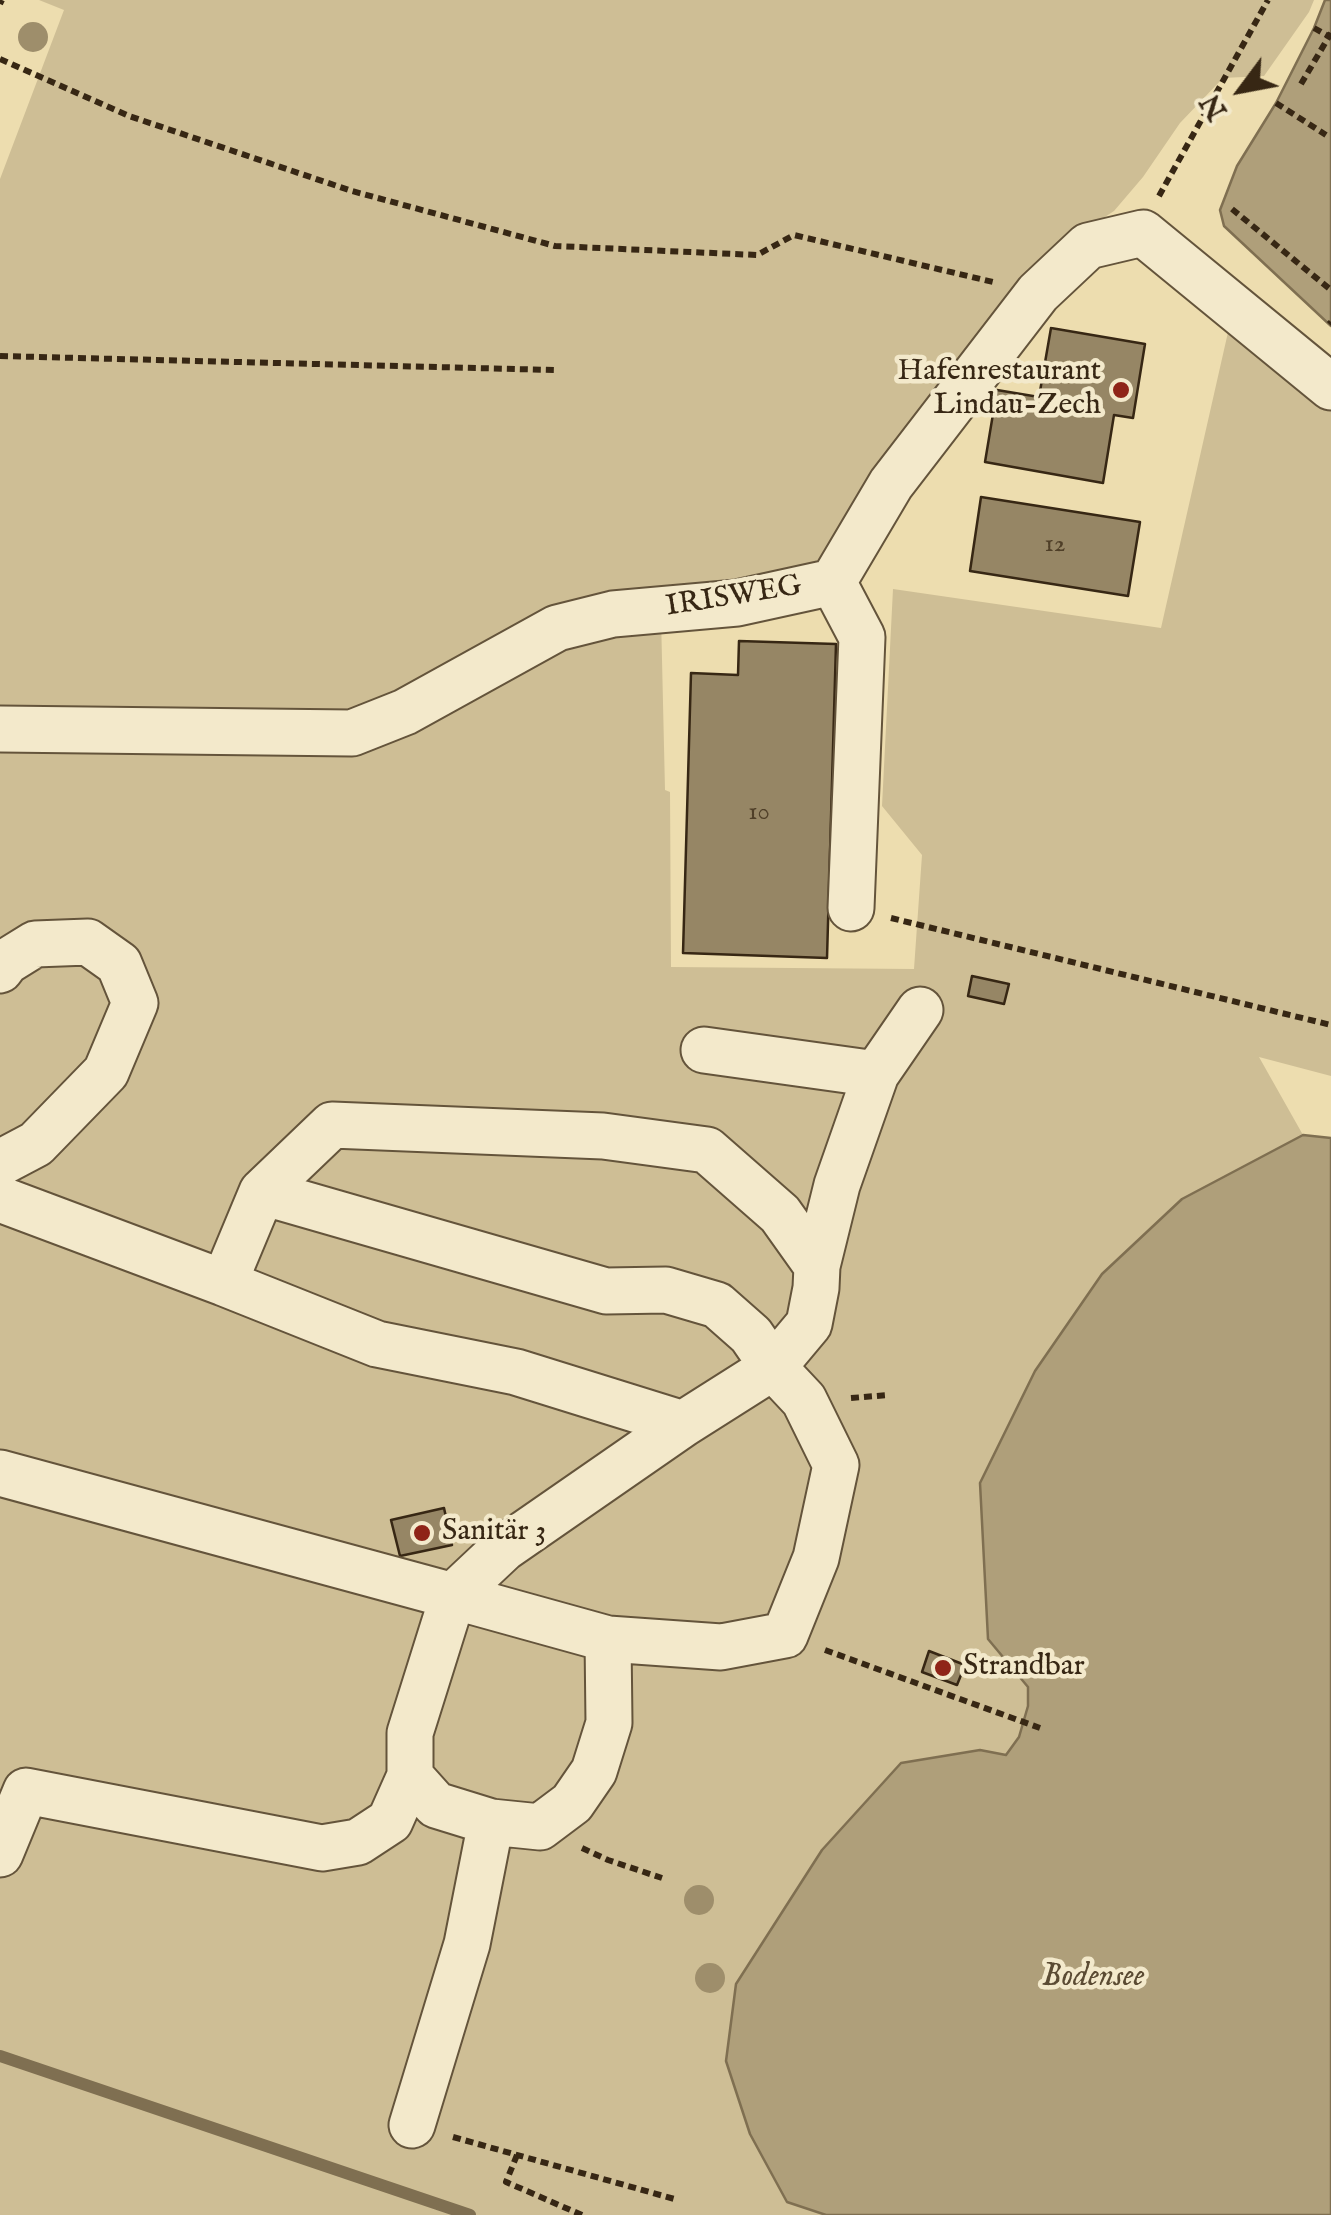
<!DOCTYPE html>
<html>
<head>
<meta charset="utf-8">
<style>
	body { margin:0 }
	#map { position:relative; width:1331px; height:2215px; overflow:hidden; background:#edddaf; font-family:"IM FELL English",serif }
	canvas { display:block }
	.north { position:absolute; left:1191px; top:40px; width:100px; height:100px; -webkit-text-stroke:8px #f3e9cb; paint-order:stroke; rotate:238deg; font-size:28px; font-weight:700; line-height:40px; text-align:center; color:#372714 }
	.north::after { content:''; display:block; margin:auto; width:35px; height:45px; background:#372714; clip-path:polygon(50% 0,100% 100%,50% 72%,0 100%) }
</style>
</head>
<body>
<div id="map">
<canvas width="1331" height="2215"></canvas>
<div class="north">N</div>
</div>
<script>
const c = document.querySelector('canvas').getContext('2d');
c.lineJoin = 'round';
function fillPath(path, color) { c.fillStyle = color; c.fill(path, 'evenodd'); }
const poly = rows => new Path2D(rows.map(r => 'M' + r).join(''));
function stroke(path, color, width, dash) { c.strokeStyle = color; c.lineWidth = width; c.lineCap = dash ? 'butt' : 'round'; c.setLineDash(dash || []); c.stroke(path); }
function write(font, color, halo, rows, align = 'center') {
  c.font = font + ' "IM FELL English",serif'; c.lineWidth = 9; c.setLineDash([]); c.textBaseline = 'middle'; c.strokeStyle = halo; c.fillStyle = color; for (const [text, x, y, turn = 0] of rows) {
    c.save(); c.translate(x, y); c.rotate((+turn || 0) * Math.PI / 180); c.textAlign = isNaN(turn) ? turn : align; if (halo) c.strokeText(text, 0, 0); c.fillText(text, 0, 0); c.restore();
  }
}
const green = poly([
	[39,0,1314,0,1309,12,1264,76,1223,78,1180,123,1143,177,1114,211,1074,237,821,569,611,607,349,724,0,716,0,179,64,10],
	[1231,319,1331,402,1331,1076,1259,1057,1303,1135,1182,1199,988,1638,1028,1687,1028,1706,1019,1737,1006,1755,980,1750,826,2215,0,2215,0,743,326,741,559,634,661,616,665,790,670,792,671,967,914,969,922,855,882,806,893,589,1161,628]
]);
const water = poly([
	[1325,0,1331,0,1331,326,1224,226,1220,210,1237,166,1276,103,1314,28,1325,0],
	[1303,1135,1331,1138,1331,2215,826,2215,787,2202,750,2134,726,2061,736,1984,822,1850,901,1763,980,1750,1006,1755,1019,1737,1028,1706,1028,1687,988,1639,980,1483,1035,1371,1102,1274,1182,1199,1303,1135]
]);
const stream = poly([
	[0,2056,470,2215]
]);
const building = poly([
	[1051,328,1145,344,1133,418,1114,415,1103,483,985,462,997,390,1039,397,1051,328],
	[981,497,1140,522,1128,596,970,571,981,497],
	[739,641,836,644,827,958,683,953,691,673,738,675,739,641],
	[972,976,1009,984,1004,1004,968,996,972,976],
	[444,1508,452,1545,400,1556,391,1520,444,1508],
	[929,1651,965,1665,957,1685,922,1672,929,1651]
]);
const path = poly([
	[0,4,2,0],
	[1314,28,1330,37],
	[0,59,129,116,352,191,555,246,757,255,794,235,993,282],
	[1301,84,1331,33],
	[1276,103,1326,135],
	[1159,196,1268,0],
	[1232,209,1331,290],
	[1329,324,1331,322],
	[0,356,554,370],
	[891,918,1331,1025],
	[851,1398,889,1395],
	[825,1650,1040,1728],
	[582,1848,608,1860,662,1878],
	[453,2137,678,2200],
	[517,2155,506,2182,582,2215]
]);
const minor = poly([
	[833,582,862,637,851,908],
	[0,729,352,733,405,712,557,628,613,614,737,603,833,582,891,484,1038,293,1088,246,1143,233,1331,387],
	[0,970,6,962,35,944,88,942,119,964,135,1003,106,1072,36,1144,0,1163],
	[704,1050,876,1074],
	[262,1192,606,1291,666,1290,717,1305,751,1335,773,1367,804,1400,836,1465,816,1558,785,1635,721,1647,608,1639],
	[0,1199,224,1283,262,1192,332,1125,603,1136,707,1150,780,1214,817,1266,816,1288,809,1324,773,1367,683,1424,504,1548,453,1596,608,1639,609,1723,594,1771,572,1803,540,1827,491,1822,436,1805,410,1776,410,1733,453,1596,0,1473],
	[817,1266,837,1185,876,1074,920,1010],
	[224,1283,377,1344,516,1372,683,1424],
	[0,1854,26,1791,322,1848,358,1842,390,1821,410,1776],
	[412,2125,467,1944,491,1822]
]);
const trees = [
	[33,37],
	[699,1900],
	[710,1978]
];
const markers = [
	[1121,390,10,"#8f2418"],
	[422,1533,10,"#8f2418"],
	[943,1668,10,"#8f2418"]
];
const numberNames = [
	["12",1055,546],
	["10",759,814]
];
const poiNames = [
	["Hafenrestaurant",1101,373,"right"],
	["Lindau-Zech",1101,407,"right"],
	["Sanitär 3",442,1533],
	["Strandbar",963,1668]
];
const streetNames = [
	["IRISWEG",734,598,-9]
];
const waterNames = [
	["Bodensee",1093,1978]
];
fillPath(green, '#cebe95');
fillPath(water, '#af9f7a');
stroke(water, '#7f6f51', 2.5);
stroke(stream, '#7f6f51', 12);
fillPath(building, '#968665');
stroke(building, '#372714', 2.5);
stroke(minor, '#64543b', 49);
stroke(path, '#372714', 6, [8, 5]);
stroke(minor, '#f3e9cb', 45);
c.fillStyle = '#9e8e6b';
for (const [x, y] of trees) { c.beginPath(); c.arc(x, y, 15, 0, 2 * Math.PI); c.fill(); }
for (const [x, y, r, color] of markers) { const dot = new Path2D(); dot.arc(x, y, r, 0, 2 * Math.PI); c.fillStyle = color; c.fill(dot); stroke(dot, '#f3e9cb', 4); }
write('25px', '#4f3f28', null, numberNames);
write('30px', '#372714', '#f3e9cb', poiNames, 'left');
write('30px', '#372714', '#f3e9cb', streetNames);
write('italic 32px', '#5b4b33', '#f3e9cb', waterNames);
</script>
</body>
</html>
